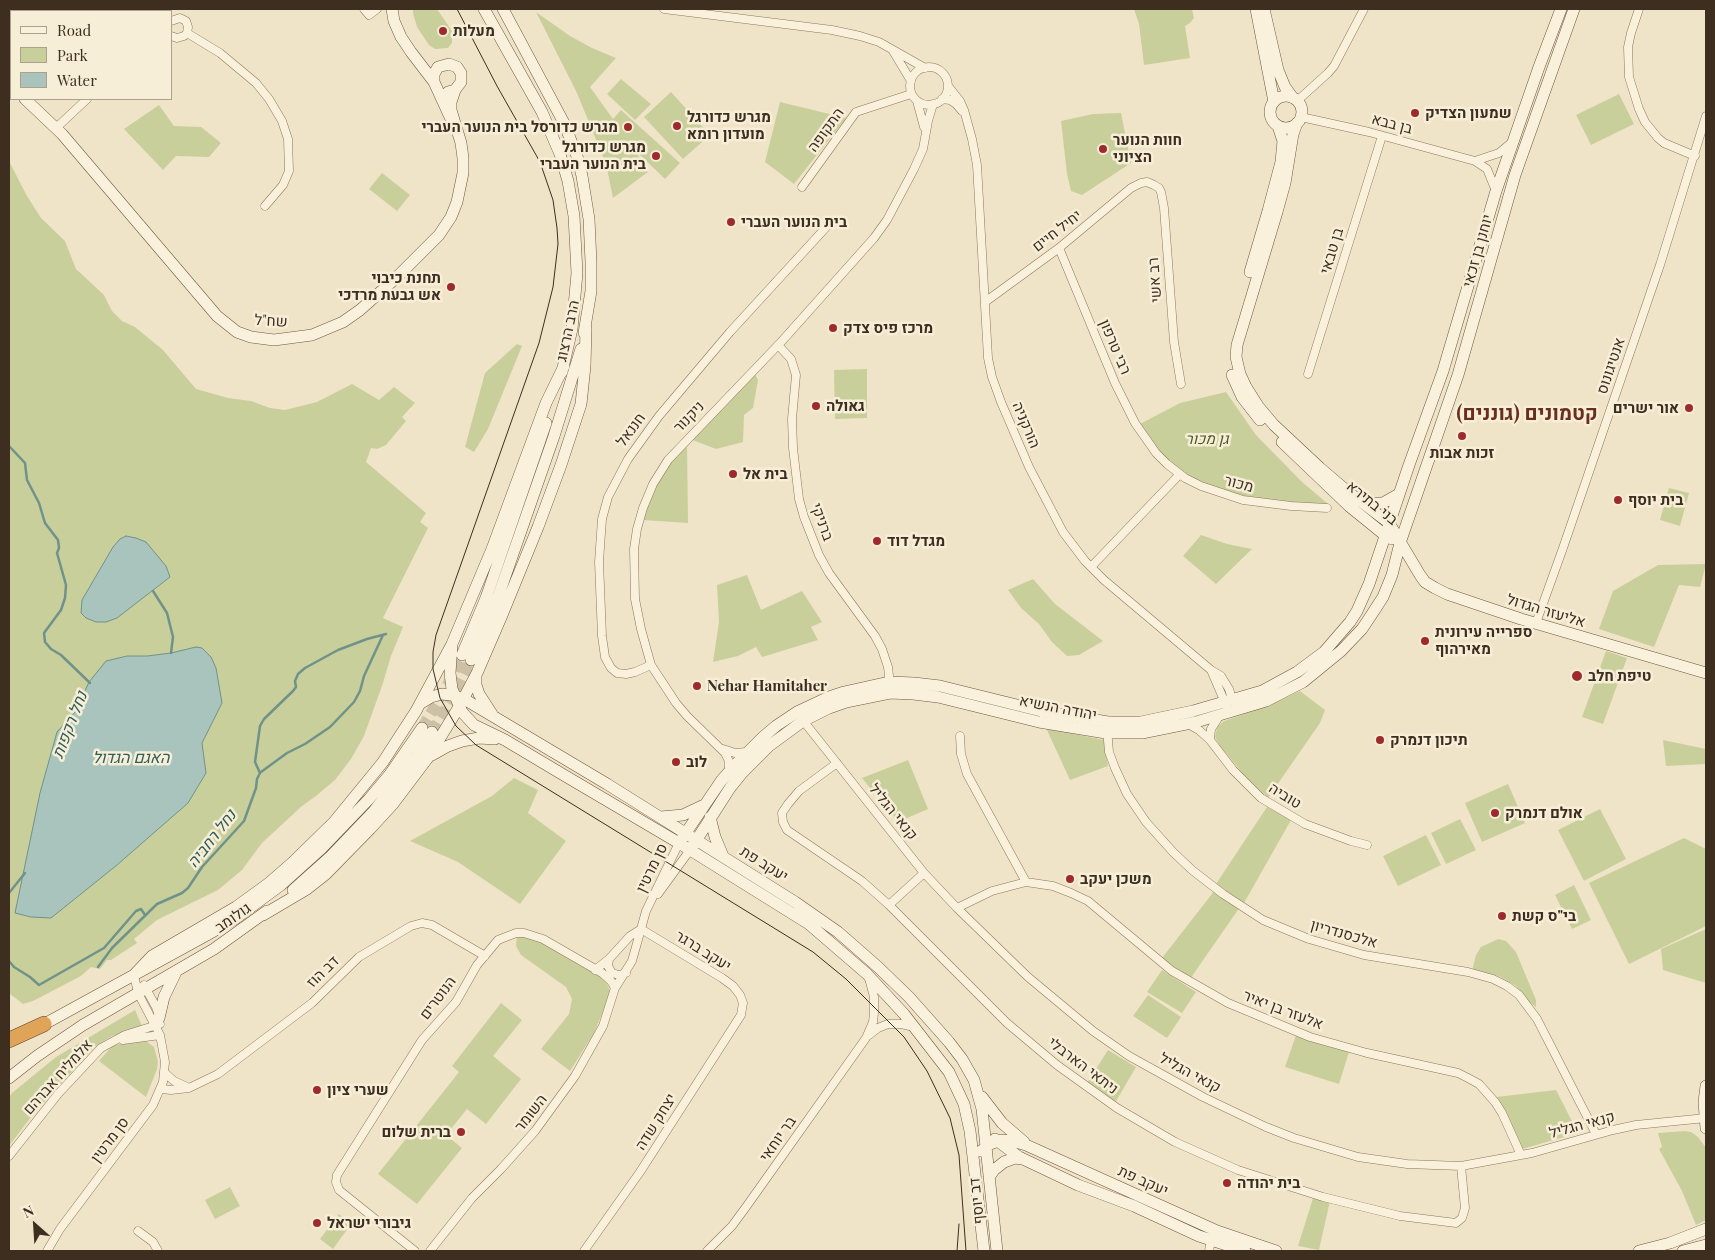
<!DOCTYPE html>
<html>
<head>
<meta charset="utf-8">
<style>
	body { margin:0 }
	#map { position:relative; width:1715px; height:1260px; overflow:hidden; background:#f0e4c8; font-family:"Playfair Display",serif }
	canvas { display:block }
	.frame { position:absolute; inset:0; border:10px solid #3d2e20; pointer-events:none }
	.legend { position:absolute; left:10px; top:10px; width:162px; height:90px; box-sizing:border-box; background:#f7eed8; border:1px solid #ada18e; margin:0; padding:6px 9px; list-style:none; font-size:15px; color:#3d2e20 }
	.legend li { display:flex; align-items:center; gap:10px; height:25px }
	.legend b { width:25px; border:1px solid #ada18e }
	.north { position:absolute; left:10px; top:1200px; width:50px; height:50px; -webkit-text-stroke:4px #f7eed8; paint-order:stroke; rotate:334deg; font-size:14px; font-weight:700; line-height:20px; text-align:center; color:#3d2e20 }
	.north::after { content:''; display:block; margin:auto; width:18px; height:22px; background:#3d2e20; clip-path:polygon(50% 0,100% 100%,50% 72%,0 100%) }
</style>
</head>
<body>
<div id="map">
<canvas width="1715" height="1260"></canvas>
<div class="frame"></div>
<ul class="legend">
<li><b style="height:6px;background:#faf1dc"></b>Road</li>
<li><b style="height:14px;background:#c9cf9b"></b>Park</li>
<li><b style="height:14px;background:#a9c4bc"></b>Water</li>
</ul>
<div class="north">N</div>
</div>
<script>
const c = document.querySelector('canvas').getContext('2d');
c.lineJoin = 'round';
function fillPath(path, color) { c.fillStyle = color; c.fill(path, 'evenodd'); }
const poly = rows => new Path2D(rows.map(r => 'M' + r).join(''));
function stroke(path, color, width, dash) { c.strokeStyle = color; c.lineWidth = width; c.lineCap = dash ? 'butt' : 'round'; c.setLineDash(dash || []); c.stroke(path); }
function write(font, color, halo, rows, align = 'center') {
  c.font = font + ' "Playfair Display",Heebo,serif'; c.lineWidth = 5; c.setLineDash([]); c.textBaseline = 'middle'; c.strokeStyle = halo; c.fillStyle = color; for (const [text, x, y, turn = 0] of rows) {
    c.save(); c.translate(x, y); c.rotate((+turn || 0) * Math.PI / 180); c.textAlign = isNaN(turn) ? turn : align; if (halo) c.strokeText(text, 0, 0); c.fillText(text, 0, 0); c.restore();
  }
}
const green = poly([
	[413,9,437,9,452,31,452,43,448,48,435,49,429,45,417,27,413,13],
	[1134,9,1192,9,1194,18,1190,23,1185,26,1190,58,1144,65,1139,24],
	[536,12,570,36,592,48,616,58,590,87,613,119,621,110,680,163,665,179,635,150,648,172,613,198,606,164,577,93],
	[621,79,651,104,635,120,607,94],
	[671,92,710,135,683,159,644,117],
	[1619,94,1634,124,1591,145,1576,115],
	[780,102,846,118,794,184,765,162],
	[159,105,174,126,201,127,221,143,209,157,176,156,163,170,124,129],
	[1121,113,1131,163,1082,195,1071,191,1067,174,1061,121,1093,114],
	[9,161,27,196,41,218,65,241,76,269,104,295,112,311,122,321,135,327,163,350,196,389,228,398,251,401,270,408,285,410,317,402,352,384,379,400,394,387,415,403,402,417,406,421,386,445,377,449,371,448,366,462,426,513,420,522,428,528,383,618,403,627,391,656,383,683,364,736,351,759,335,780,316,796,302,806,262,843,242,870,218,890,157,920,134,939,137,943,111,960,107,960,100,969,91,967,81,976,33,1001,23,1004,9,993],
	[382,173,410,195,397,211,369,189],
	[517,344,522,346,488,429,474,452,465,447,485,373],
	[867,369,867,418,835,419,834,370],
	[755,374,758,380,753,408,744,415,743,442,716,449,690,439],
	[1226,392,1256,435,1301,481,1328,504,1305,504,1248,498,1195,481,1183,474,1167,460,1151,441,1140,424,1180,403],
	[687,443,688,523,643,520,653,492,671,461],
	[1669,488,1689,493,1680,526,1660,520],
	[1201,535,1227,544,1252,549,1216,584,1183,556],
	[1706,564,1700,587,1679,585,1654,647,1599,629,1613,591,1658,565],
	[747,575,761,610,802,591,822,622,811,627,818,640,762,657,756,647,738,656,713,662,719,622,717,585],
	[1033,579,1055,604,1103,641,1079,655,1067,656,1052,642,1039,624,1021,608,1008,590],
	[1606,651,1627,658,1603,724,1582,717],
	[1300,691,1325,710,1320,723,1268,798,1245,776,1220,746,1215,737,1216,732,1218,726,1224,721,1270,705],
	[1046,728,1104,740,1108,766,1070,780],
	[1663,740,1706,749,1706,764,1666,766],
	[908,760,928,809,898,822,862,778],
	[514,778,538,790,528,813,566,841,520,904,458,862,410,841,492,796],
	[1508,784,1525,823,1482,842,1465,803],
	[1267,807,1291,820,1244,903,1216,884],
	[1600,809,1626,859,1584,881,1558,830],
	[1460,819,1476,850,1446,864,1431,833],
	[1426,835,1441,865,1398,886,1383,856],
	[1684,838,1706,849,1706,926,1629,964,1589,883],
	[1574,885,1591,920,1572,929,1555,895],
	[1215,890,1240,907,1190,979,1162,958],
	[1706,929,1706,983,1663,970,1661,949],
	[517,935,542,942,600,976,607,984,611,993,594,1033,570,1071,541,1049,569,1014,572,999,566,987,521,955,516,946],
	[1498,939,1506,941,1516,952,1536,1000,1536,1007,1529,1002,1516,986,1499,976,1472,971,1476,955,1481,947],
	[1162,970,1196,992,1182,1013,1147,992],
	[1148,995,1181,1017,1167,1038,1133,1016],
	[501,1003,522,1020,493,1056,521,1079,486,1124,467,1109,446,1135,462,1148,417,1204,378,1174,459,1072,452,1066],
	[135,1010,142,1026,112,1036,94,1047,31,1117,9,1146,9,1097,12,1093,56,1057],
	[1296,1035,1349,1052,1339,1084,1285,1067],
	[146,1041,154,1047,158,1062,157,1069,146,1097,99,1061,112,1046,124,1043],
	[1108,1050,1136,1067,1115,1103,1087,1083],
	[1556,1090,1578,1133,1522,1149,1505,1111,1496,1097],
	[1685,1131,1691,1132,1698,1137,1706,1148,1706,1220,1696,1225,1682,1191,1659,1149,1662,1147,1658,1133],
	[230,1187,240,1206,215,1219,205,1200],
	[1314,1195,1330,1201,1319,1250,1298,1246],
	[339,1214,351,1224,333,1249,320,1239]
]);
const water = poly([
	[126,536,136,538,146,542,166,566,170,577,117,618,106,622,96,622,86,618,81,613,82,600,113,547,120,539,126,536],
	[196,647,202,648,211,657,216,668,222,703,202,743,206,773,188,803,117,865,51,918,31,917,15,913,40,793,57,732,76,711,89,682,106,661,127,656,147,656,171,653,196,647]
]);
const stream = poly([
	[9,446,25,463,27,480,39,503,45,523,58,540,59,548,57,553,66,585,65,598,61,610,44,633,45,642,51,649,61,655,90,683],
	[153,591,167,613,173,637,171,653],
	[261,772,287,753,305,744,330,727,354,702,360,691,364,676,383,635],
	[9,893,25,873],
	[9,961,14,967,30,977,39,985,104,948,136,911,141,909,145,915],
	[98,967,112,948,157,904,182,893,188,888,202,867,244,821,256,788,257,779,260,773,255,762,260,726,264,719,293,691,296,687,295,681,298,674,305,668,338,650,367,639,386,634]
]);
const secondaryTunnel = poly([
	[422,728,446,688,462,655],
	[432,732,450,702,471,660]
]);
const street = poly([
	[56,9,58,11],
	[364,9,369,15,377,9],
	[664,9,832,30,860,36,879,42,925,68],
	[1639,9,1631,33,1628,47,1629,77,1639,109,1645,122,1658,138,1664,143,1695,156],
	[171,21,180,18,186,21,188,27,187,33,184,36,177,38,171,36],
	[187,33,220,53,256,83,269,99,282,121,288,139,289,171,283,185,265,206],
	[893,51,911,81],
	'910 86a19 19 0 1 1 38 0a19 19 0 1 1-38 0Z',
	[948,86,960,101,964,110,972,139,977,165,988,358,992,377,1001,402,1029,467,1063,532,1085,561,1104,580,1211,670,1221,676,1229,689,1233,702],
	[942,99,950,100,956,104,962,111],
	[917,101,924,127],
	[1297,101,1328,73,1334,66,1364,9],
	[1301,117,1369,132,1475,161,1487,169,1496,191],
	[56,128,87,99],
	[1475,161,1499,153,1511,143],
	[802,187,856,112,911,94],
	[1059,248,1115,383,1135,423,1156,453,1167,464,1185,478,1201,486,1243,500,1291,506,1327,508],
	[985,302,1059,248,1131,188,1141,183,1147,182,1154,185,1159,188,1161,192,1164,208,1174,342,1181,384],
	[778,345,791,359,796,375,792,419,793,448,799,499,804,517,819,555,829,573,875,636,882,649,888,667,890,685],
	[1308,374,1382,136],
	[1091,567,1180,474],
	[1536,623,1563,548,1660,265,1706,116],
	[651,665,635,672,626,674,617,673,611,668,605,657,602,636,599,562,602,519,608,497,628,459,659,416,730,332,830,223],
	[1211,670,1226,705],
	[801,718,924,873,957,908,1028,977,1093,1031,1129,1056,1203,1097,1266,1127,1294,1138,1358,1157,1407,1164,1461,1166,1532,1153,1613,1130,1636,1125,1706,1118],
	[1188,724,1199,730,1210,740,1233,770,1261,798,1305,824,1351,841,1367,845],
	[1107,729,1109,752,1115,768,1127,794,1146,822,1173,852,1192,870,1223,894,1263,920,1309,939,1364,955,1468,972,1493,979,1507,986,1519,995,1537,1019,1596,1134],
	[960,736,961,754,967,774,1026,882],
	[1210,740,1211,729,1220,715],
	[723,749,735,753,747,752],
	[837,763,799,791,788,804,782,813,783,822,787,830,862,881,889,905,1007,1023,1057,1065,1117,1108,1175,1142,1238,1170,1323,1197,1400,1216,1456,1223,1462,1218,1465,1208,1461,1166],
	[729,772,729,761,725,753,687,716,676,703,651,665,641,629,635,599,634,549,637,529,643,508,653,484,668,460,782,341,874,238,887,220,914,169,923,149,928,121,933,104],
	[658,894,690,850],
	[889,905,924,873],
	[957,908,992,891,1026,882,1053,886,1071,893,1088,901,1172,971,1228,1003,1310,1037,1367,1053,1458,1073,1468,1078,1479,1084,1495,1102,1502,1113,1521,1155],
	[609,959,608,966,612,973,619,975,626,973],
	[595,970,609,959,630,936,641,929],
	[144,985,156,1007,159,1015],
	[869,1035,878,1028,888,1024,901,1024,914,1027],
	[123,1040,160,1035],
	[165,1073,174,1081,187,1087],
	[161,1089,171,1090,189,1088,218,1074,312,1003,359,957,411,926,422,923,432,925,485,956],
	[9,1156,58,1094,101,1048,125,1035,160,1024],
	[138,1231,153,1242,158,1251],
	[47,1251,60,1229,153,1105,163,1082,165,1062,160,1035,138,993,134,975],
	[415,1251,339,1190,336,1182,337,1175,422,1040,456,1002,477,965,498,940,516,933,524,933,543,939,602,973,611,981,615,988],
	[430,1251,472,1198,501,1169,535,1131,575,1076,603,1026,615,988,632,961,646,911,679,843],
	[584,1251,640,1172,741,1015,743,1003,740,995,733,986,722,978,641,929],
	[707,1251,732,1226,746,1207,866,1038,873,1022,874,1013,874,997,869,978],
	[1209,1251,1211,1240]
]);
const secondary = poly([
	[392,9,394,21,401,37,411,52,434,82,450,117],
	[484,9,542,112,560,154,568,181,574,216,577,273,572,329,562,372],
	[503,9,564,123,577,156,582,176,589,219,591,262,591,291,584,333],
	[1256,9,1274,102],
	[1264,9,1278,70,1285,87,1293,98],
	[434,82,434,74,438,67,449,64,457,67,461,73,461,82,455,90,448,92],
	[9,84,11,86],
	'1270 112a16 16 0 1 1 32 0a16 16 0 1 1-32 0Z',
	[25,99,62,134,217,316,237,332,251,337,274,340,312,335,343,322,360,310,396,278,439,235,451,217,457,202,463,173,463,158,461,143,451,110,451,102,455,90],
	[1297,123,1293,134,1285,183,1277,212,1237,345,1236,357,1240,374,1246,387,1258,406,1274,425,1320,468,1347,491,1389,523,1420,575,1425,582,1435,588,1447,594,1521,619,1706,673],
	[1250,272,1268,211,1281,162,1283,141,1278,126],
	[1232,375,1242,397,1260,420],
	[1282,442,1349,506,1386,536,1392,539],
	[1364,504,1383,503,1399,494],
	[452,644,450,673,452,689,462,712,474,725,505,740,562,774,679,843,809,924,867,974,904,1014,949,1072,964,1104,970,1131,984,1251],
	[462,655,486,598,546,423],
	[471,660,498,597,554,436,581,349],
	[476,675,476,685,479,694,492,714],
	[421,703,431,697,442,694,451,695,464,699,607,784,795,902,838,932,878,967,909,997,949,1042,962,1059,974,1080,982,1109,997,1251],
	[432,755,448,746,462,741,479,738,495,739],
	[661,817,683,815,702,806],
	[710,817,715,837,723,856],
	[679,843,721,781,736,764,763,737,776,726,797,712,829,697,844,692,889,682,914,683,940,686,1041,711,1108,722,1141,722,1193,711,1262,691,1297,672,1324,652,1350,622,1357,611,1369,584,1409,465,1443,371,1496,191,1539,67,1561,9],
	[690,850,730,788,742,773,769,746,803,721,829,708,846,702,890,693,913,694,938,697,1039,722,1106,733,1142,733,1196,722,1266,701,1303,682,1341,651,1362,629,1372,614,1383,597,1392,575,1400,543,1458,375,1515,175,1574,9],
	[293,890,331,856,374,811,416,756,432,732],
	[263,915,307,889,326,874,370,829,393,804,427,759,459,707,477,673,502,615,538,527,561,465,581,404,585,366,586,328],
	[134,975,152,956,236,907,269,883,292,863,334,822,383,762,416,711,452,644,492,549,546,403,564,366],
	[159,1018,164,997,176,972],
	[39,1027,207,935,236,918,281,885,321,849,369,799,390,774,422,728],
	[9,1078,37,1056,83,1025,214,949,267,911],
	[1706,1086,1704,1102,1706,1128],
	[982,1097,1002,1123,1024,1142],
	[995,1139,1019,1157,1078,1185,1134,1206,1199,1236,1245,1251],
	[981,1151,990,1144,1001,1140,1012,1141,1026,1145,1217,1231,1276,1251],
	[989,1177,994,1170,1004,1162,1015,1158,1022,1159],
	[1639,1251,1670,1243,1706,1229],
	[1683,1251,1706,1245]
]);
const highway = poly([
	[9,1040,44,1024]
]);
const tram = poly([
	[457,9,497,86,540,162,553,200,557,228,558,244,553,287,539,343,436,635,433,652,433,669,440,698,456,726,476,745,813,952,846,979,904,1037,927,1071,950,1118,959,1155,966,1251],
	[957,1251,959,1224]
]);
const markers = [
	[443,31,5,"#9e2a2b"],
	[1415,113,5,"#9e2a2b"],
	[677,126,5,"#9e2a2b"],
	[628,127,5,"#9e2a2b"],
	[1103,149,5,"#9e2a2b"],
	[656,156,5,"#9e2a2b"],
	[731,222,5,"#9e2a2b"],
	[451,287,5,"#9e2a2b"],
	[833,328,5,"#9e2a2b"],
	[816,406,5,"#9e2a2b"],
	[1689,408,5,"#9e2a2b"],
	[1462,436,5,"#9e2a2b"],
	[733,474,5,"#9e2a2b"],
	[1618,500,5,"#9e2a2b"],
	[877,541,5,"#9e2a2b"],
	[1425,641,5,"#9e2a2b"],
	[1577,676,6,"#9e2a2b"],
	[697,686,5,"#9e2a2b"],
	[1380,740,5,"#9e2a2b"],
	[676,762,5,"#9e2a2b"],
	[1495,813,5,"#9e2a2b"],
	[1070,879,5,"#9e2a2b"],
	[1502,916,5,"#9e2a2b"],
	[317,1090,5,"#9e2a2b"],
	[461,1132,5,"#9e2a2b"],
	[1227,1183,5,"#9e2a2b"],
	[317,1223,5,"#9e2a2b"]
];
const poiNames = [
	["מעלות",453,31],
	["שמעון הצדיק",1425,113],
	["מגרש כדורגל",687,117],
	["מועדון רומא",687,134],
	["מגרש כדורסל בית הנוער העברי",618,127,"right"],
	["חוות הנוער",1113,140],
	["הציוני",1113,157],
	["מגרש כדורגל",646,147,"right"],
	["בית הנוער העברי",646,164,"right"],
	["בית הנוער העברי",741,222],
	["תחנת כיבוי",441,278,"right"],
	["אש גבעת מרדכי",441,295,"right"],
	["מרכז פיס צדק",843,328],
	["גאולה",826,406],
	["אור ישרים",1679,408,"right"],
	["זכות אבות",1462,453,"center"],
	["בית אל",743,474],
	["בית יוסף",1628,500],
	["מגדל דוד",887,541],
	["ספרייה עירונית",1435,632],
	["מאירהוף",1435,649],
	["טיפת חלב",1588,676],
	["Nehar Hamitaher",707,686],
	["תיכון דנמרק",1390,740],
	["לוב",686,762],
	["אולם דנמרק",1505,813],
	["משכן יעקב",1080,879],
	["בי\"ס קשת",1512,916],
	["שערי ציון",327,1090],
	["ברית שלום",451,1132,"right"],
	["בית יהודה",1237,1183],
	["גיבורי ישראל",327,1223]
];
const streetNames = [
	["בן בבא",1392,124,15],
	["התקופה",826,130,-54],
	["יחיל חיים",1057,231,-38],
	["בן טבאי",1332,251,-73],
	["יוחנן בן זכאי",1478,251,-74],
	["רב אשי",1155,280,-94],
	["שח\"ל",271,321,3],
	["הרב הרצוג",568,331,-78],
	["רבי טרפון",1115,347,67],
	["אנטיגונוס",1611,366,-71],
	["ניקנור",689,417,-46],
	["הורקניה",1026,425,67],
	["חננאל",631,430,-54],
	["מכור",1239,484,15],
	["בני בתירא",1372,503,39],
	["ברניקי",822,522,70],
	["אליעזר הגדול",1546,611,17],
	["יהודה הנשיא",1058,708,11],
	["טוביה",1285,796,32],
	["קנאי הגליל",893,812,51],
	["יעקב פת",764,864,32],
	["סן מרטין",652,868,-64],
	["גולומב",233,918,-35],
	["אלכסנדריון",1344,934,16],
	["יעקב ברגר",703,951,32],
	["דב הוז",323,972,-44],
	["הנוטרים",438,998,-53],
	["אלעזר בן יאיר",1283,1010,21],
	["ניתאי הארבלי",1083,1066,37],
	["קנאי הגליל",1190,1073,28],
	["אלמליח אברהם",58,1077,-48],
	["השומר",531,1113,-52],
	["יצחק שדה",656,1122,-58],
	["קנאי הגליל",1582,1125,-15],
	["בר יוחאי",778,1139,-55],
	["סן מרטין",110,1140,-53],
	["יעקב פת",1143,1181,24],
	["דב יוסף",977,1201,-96]
];
const parkNames = [
	["גן מכור",1207,439]
];
const waterNames = [
	["נחל רקפות",70,725,-69],
	["האגם הגדול",131,758],
	["נחל רחביה",212,839,-52]
];
const districtNames = [
	["קטמונים (גוננים)",1527,414]
];
fillPath(green, '#c9cf9b');
fillPath(water, '#a9c4bc');
stroke(water, '#6f938a', 1);
stroke(stream, '#6f938a', 2.5);
stroke(secondaryTunnel, '#ccc0a6', 11, [11, 5.5]);
stroke(street, '#8d765c', 9);
stroke(secondary, '#6f573f', 12);
stroke(highway, '#5b4430', 16);
stroke(street, '#faf1dc', 8);
stroke(secondary, '#faf1dc', 11);
stroke(highway, '#e0a458', 15);
stroke(tram, '#3d2e20', 1);
for (const [x, y, r, color] of markers) { const dot = new Path2D(); dot.arc(x, y, r, 0, 2 * Math.PI); c.fillStyle = color; c.fill(dot); stroke(dot, '#f7eed8', 2); }
write('bold 15px', '#3d2e20', '#f7eed8', poiNames, 'left');
write('15px', '#3d2e20', '#f7eed8', streetNames);
write('italic 15px', '#4d5a26', '#f7eed8', parkNames);
write('italic 16px', '#2f5d5a', '#f7eed8', waterNames);
write('bold 20px', '#6b2e1e', '#f7eed8', districtNames);
</script>
</body>
</html>
